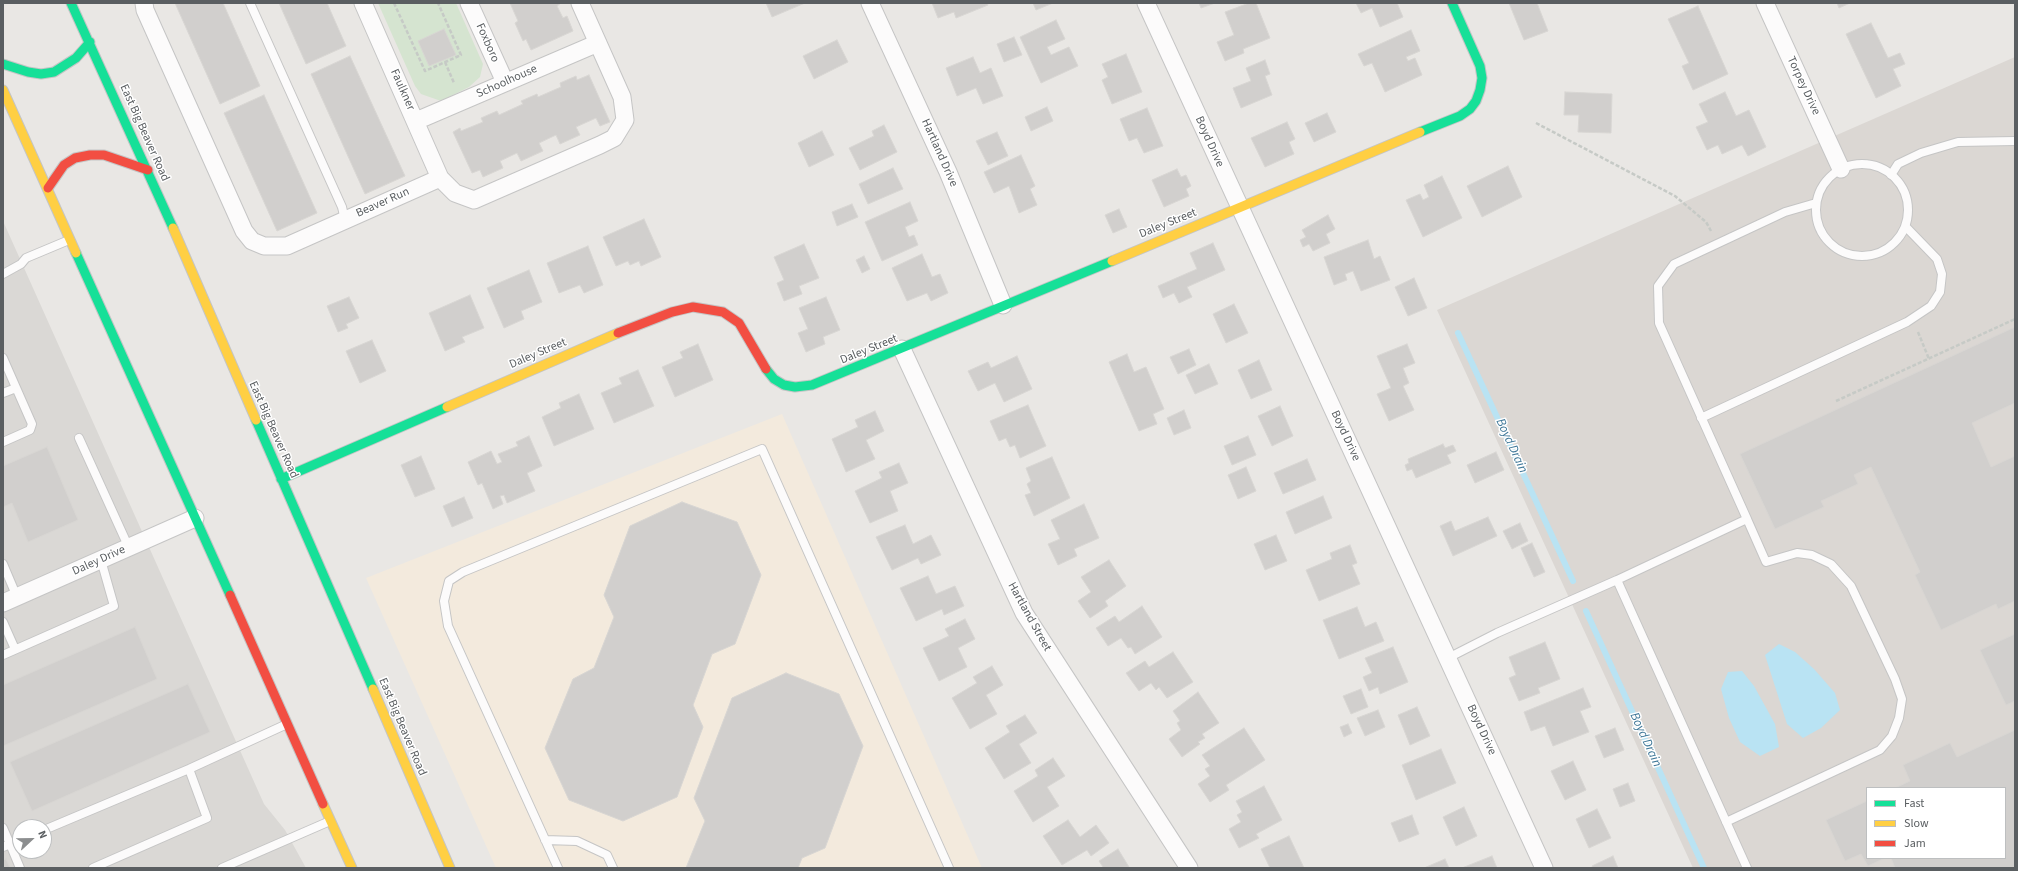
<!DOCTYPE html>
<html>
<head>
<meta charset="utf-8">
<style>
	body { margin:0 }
	#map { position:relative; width:2018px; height:871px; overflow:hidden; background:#e9e7e4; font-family:"Source Sans 3",sans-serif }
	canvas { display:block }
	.frame { position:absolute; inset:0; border:4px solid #5a5e61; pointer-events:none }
	.legend { position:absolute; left:1866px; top:787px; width:140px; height:72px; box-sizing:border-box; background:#fff; border:1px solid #bdbfc0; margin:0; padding:5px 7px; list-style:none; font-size:12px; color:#5a5e61 }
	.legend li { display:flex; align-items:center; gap:8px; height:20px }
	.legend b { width:20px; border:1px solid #bdbfc0 }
	.north { position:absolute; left:12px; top:819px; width:40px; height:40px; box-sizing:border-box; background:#fff; border:1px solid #bdbfc0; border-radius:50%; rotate:68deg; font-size:11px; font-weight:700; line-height:16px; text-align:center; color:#5a5e61 }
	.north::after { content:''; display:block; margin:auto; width:14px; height:18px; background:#8c8e8f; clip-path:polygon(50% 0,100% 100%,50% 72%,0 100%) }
</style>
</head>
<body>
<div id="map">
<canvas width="2018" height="871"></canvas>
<div class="frame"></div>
<ul class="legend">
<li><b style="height:5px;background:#16e098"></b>Fast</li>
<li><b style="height:5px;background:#ffcf43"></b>Slow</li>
<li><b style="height:5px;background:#f24e42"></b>Jam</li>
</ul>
<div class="north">N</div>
</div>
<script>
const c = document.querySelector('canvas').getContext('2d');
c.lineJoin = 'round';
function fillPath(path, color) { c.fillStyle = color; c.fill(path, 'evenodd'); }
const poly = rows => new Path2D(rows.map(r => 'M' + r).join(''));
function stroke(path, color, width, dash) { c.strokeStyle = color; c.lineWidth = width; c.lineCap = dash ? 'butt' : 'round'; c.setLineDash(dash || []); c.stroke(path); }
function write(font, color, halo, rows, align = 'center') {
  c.font = font + ' "Source Sans 3",sans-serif'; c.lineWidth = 3; c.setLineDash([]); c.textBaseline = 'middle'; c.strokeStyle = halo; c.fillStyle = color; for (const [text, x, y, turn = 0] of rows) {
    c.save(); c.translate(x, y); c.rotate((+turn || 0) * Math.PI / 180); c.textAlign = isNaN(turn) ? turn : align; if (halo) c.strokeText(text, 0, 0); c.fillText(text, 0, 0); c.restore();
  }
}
const commercial = poly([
	[782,414,982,868,496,868,366,578]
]);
const industrial = poly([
	[3,221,264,804,285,830,306,868,3,868],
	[20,827,44,827,44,851,20,851]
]);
const education = poly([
	[2015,57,2015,868,1693,868,1437,310],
	[1867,788,2005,788,2005,858,1867,858]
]);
const green = poly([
	[378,3,456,3,483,64,480,77,469,87,441,101,421,94,415,86]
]);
const water = poly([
	[1779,644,1795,652,1814,669,1835,693,1840,710,1821,728,1803,738,1787,724,1765,655],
	[1742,671,1754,686,1775,724,1779,747,1760,756,1740,742,1729,718,1721,689,1728,672]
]);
const stream = poly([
	[1458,333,1573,581],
	[1586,611,1704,868]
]);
const building = poly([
	[175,3,223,3,260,86,220,104,175,3],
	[279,3,327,3,346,46,306,64,279,3],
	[510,3,561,3,557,6,563,18,567,16,573,31,531,50,526,39,523,41,515,23,518,21,510,3],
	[766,3,805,3,772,17,766,3],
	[932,3,987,3,988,5,956,18,954,12,938,18,932,3],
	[1033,3,1053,3,1036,10,1033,3],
	[1199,3,1215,3,1201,8,1199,3],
	[1249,3,1256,3,1270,38,1243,49,1244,53,1225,61,1217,42,1234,35,1225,12,1249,3],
	[1356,3,1397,3,1403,17,1380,27,1372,8,1361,13,1356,3],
	[1509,3,1537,3,1548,31,1524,40,1509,3],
	[1837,3,1850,3,1839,8,1837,3],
	[1698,6,1728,74,1693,90,1682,66,1689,63,1668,19,1698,6],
	[1056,20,1065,39,1047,47,1051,55,1069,47,1078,66,1041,83,1020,37,1056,20],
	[1871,23,1888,58,1900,53,1905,64,1893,69,1901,86,1876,98,1846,34,1871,23],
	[444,29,456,55,429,66,418,41,444,29],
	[1411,30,1420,51,1406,57,1408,61,1415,58,1422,75,1385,92,1372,63,1364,66,1358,54,1411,30],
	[1014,37,1022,55,1004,62,997,44,1014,37],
	[837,40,848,62,814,79,803,56,837,40],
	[1126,54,1142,92,1112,104,1102,80,1108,77,1102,64,1126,54],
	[350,56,405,176,365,194,311,74,350,56],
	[973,57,980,73,991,68,1003,96,983,104,976,88,957,96,946,68,973,57],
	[1265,60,1270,74,1265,76,1272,95,1241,108,1233,88,1251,81,1246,68,1265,60],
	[589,75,610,122,600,126,596,118,576,127,580,135,560,144,556,135,539,143,543,151,521,161,517,153,500,161,503,168,483,177,480,170,472,173,453,132,460,128,461,131,483,122,481,118,497,111,499,115,523,104,521,101,537,94,538,97,561,87,560,83,576,76,577,80,589,75],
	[1565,92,1612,94,1611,133,1578,132,1579,115,1564,115,1565,92],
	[1725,92,1736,116,1749,110,1766,147,1748,156,1742,145,1722,154,1718,145,1707,150,1696,127,1708,122,1699,104,1725,92],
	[264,95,317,213,277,231,224,113,264,95],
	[1047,107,1053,121,1031,131,1025,117,1047,107],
	[1147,108,1163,146,1144,153,1137,138,1129,141,1120,119,1147,108],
	[1327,113,1336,132,1314,142,1305,123,1327,113],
	[1287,122,1295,139,1289,142,1294,154,1265,167,1251,138,1287,122],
	[884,125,897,152,860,170,849,148,874,136,872,131,884,125],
	[822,131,834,155,809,167,798,143,822,131],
	[997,132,1008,156,988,165,976,141,997,132],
	[1021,155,1035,186,1030,189,1037,205,1019,213,1009,186,994,193,984,172,1021,155],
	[1508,166,1522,197,1482,217,1467,186,1508,166],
	[893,168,903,189,868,204,859,184,893,168],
	[1177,169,1181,177,1186,175,1191,186,1186,189,1189,196,1164,207,1152,180,1177,169],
	[1442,176,1462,218,1423,237,1406,200,1420,194,1423,200,1429,197,1424,185,1442,176],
	[910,202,918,221,905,227,909,237,914,235,918,245,882,261,865,222,910,202],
	[852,204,858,217,837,226,832,212,852,204],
	[1119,209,1127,227,1113,233,1105,215,1119,209],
	[1328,215,1335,229,1326,234,1330,243,1313,251,1309,244,1303,247,1300,240,1306,237,1302,230,1328,215],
	[644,219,661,257,641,266,639,261,630,265,628,261,616,266,603,237,644,219],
	[1368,240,1374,259,1380,256,1390,280,1361,291,1353,271,1345,274,1347,280,1334,285,1324,257,1368,240],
	[1213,243,1225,270,1187,287,1192,297,1179,303,1174,293,1163,298,1158,286,1197,269,1190,253,1213,243],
	[804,244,819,278,799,286,802,294,784,301,777,283,784,280,774,257,804,244],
	[588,246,603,285,584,293,580,285,559,293,547,263,588,246],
	[922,254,932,277,940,274,948,293,931,301,927,293,907,301,892,268,922,254],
	[864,256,870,269,862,273,856,260,864,256],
	[529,270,542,302,521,311,524,319,504,328,487,288,529,270],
	[1414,278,1427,308,1408,316,1395,287,1414,278],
	[470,295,484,328,462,337,465,342,445,351,429,313,470,295],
	[349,297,359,318,346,324,348,328,338,332,327,306,349,297],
	[826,297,840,330,823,337,825,344,806,352,798,333,808,329,799,308,826,297],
	[1234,304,1248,333,1226,343,1213,314,1234,304],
	[2015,327,2015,403,1972,423,1991,467,2015,456,2015,601,1998,609,1996,604,1941,630,1915,575,1920,572,1871,467,1854,475,1858,484,1821,501,1824,507,1775,529,1740,454,2015,327],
	[372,340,386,371,360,383,346,351,372,340],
	[698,344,713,380,675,397,662,367,683,358,680,352,698,344],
	[1407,344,1415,363,1403,368,1409,383,1403,386,1414,410,1389,421,1377,394,1391,388,1377,356,1407,344],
	[1189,349,1196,365,1178,374,1170,357,1189,349],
	[1127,354,1134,372,1146,367,1164,409,1153,414,1157,424,1139,431,1109,362,1127,354],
	[1017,356,1032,389,1004,402,995,383,978,391,968,371,988,362,991,368,1017,356],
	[1259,360,1272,390,1251,399,1238,370,1259,360],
	[1209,364,1218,384,1195,394,1186,375,1209,364],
	[638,370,654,406,614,423,601,393,622,384,619,378,638,370],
	[579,394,594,429,554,446,542,417,561,408,559,403,579,394],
	[1028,405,1046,446,1020,458,1015,445,1010,447,1006,438,999,441,990,421,1028,405],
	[1280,406,1293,436,1272,446,1258,416,1280,406],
	[1184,410,1191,428,1174,435,1167,418,1184,410],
	[875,411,884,431,866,440,875,459,846,472,832,439,858,427,855,420,875,411],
	[529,436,542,466,527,473,535,491,507,503,504,495,500,496,503,504,493,509,482,483,478,485,468,462,491,451,497,464,502,462,498,454,518,446,516,442,529,436],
	[1248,436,1256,455,1232,465,1224,446,1248,436],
	[1443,444,1445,448,1453,445,1456,451,1447,455,1451,463,1416,478,1412,469,1407,471,1405,465,1409,463,1408,459,1443,444],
	[47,447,78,520,28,542,12,503,3,507,3,466,47,447],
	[1496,452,1504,470,1475,483,1467,465,1496,452],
	[421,456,435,489,415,497,401,465,421,456],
	[1052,457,1070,498,1034,516,1025,495,1031,493,1027,484,1031,481,1026,468,1052,457],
	[1307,459,1316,480,1283,494,1274,473,1307,459],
	[899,463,908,483,890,491,898,511,870,523,855,491,882,478,879,472,899,463],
	[1246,467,1256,491,1238,499,1228,475,1246,467],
	[1323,496,1332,518,1295,534,1286,512,1323,496],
	[464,497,473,518,452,527,443,506,464,497],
	[682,502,737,522,761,575,735,644,712,654,693,705,703,727,677,797,623,821,569,800,545,748,573,679,594,668,614,617,604,595,630,526,682,502],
	[1084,504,1099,538,1074,549,1077,556,1058,565,1048,544,1060,539,1051,520,1084,504],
	[1488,517,1497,536,1453,556,1440,526,1451,521,1455,531,1488,517],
	[1520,523,1528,541,1512,549,1503,531,1520,523],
	[905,525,913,544,931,535,941,555,921,564,918,558,892,570,876,537,905,525],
	[1276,535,1287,561,1265,570,1254,544,1276,535],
	[1532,543,1545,572,1534,577,1521,548,1532,543],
	[1350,545,1357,563,1352,565,1360,584,1319,601,1306,570,1332,559,1330,553,1350,545],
	[1109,560,1126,586,1105,601,1108,606,1090,618,1078,601,1091,592,1081,577,1109,560],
	[928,576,936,594,955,586,964,606,944,615,942,609,916,621,900,588,928,576],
	[1142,606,1162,637,1135,654,1131,647,1128,648,1121,638,1108,646,1096,628,1115,616,1119,622,1142,606],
	[1357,607,1365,627,1376,622,1384,641,1339,659,1323,620,1357,607],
	[965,619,975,639,958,648,967,667,939,681,923,648,949,636,945,629,965,619],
	[135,627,157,679,3,746,3,685,135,627],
	[2015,634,2015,701,2006,705,1980,650,2015,634],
	[1545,642,1560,679,1538,688,1540,693,1519,701,1509,678,1516,675,1509,657,1545,642],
	[1393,647,1408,682,1380,694,1378,687,1369,691,1363,677,1372,673,1365,658,1393,647],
	[1173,652,1193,682,1167,698,1159,687,1156,690,1151,683,1139,691,1126,673,1145,661,1149,667,1173,652],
	[992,666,1003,685,986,695,997,714,970,729,952,698,977,683,973,677,992,666],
	[786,673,839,694,863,746,825,848,802,858,798,868,686,868,705,821,694,798,732,698,786,673],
	[188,684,210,732,32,811,10,762,188,684],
	[1583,688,1591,707,1580,711,1589,732,1553,746,1545,726,1531,731,1524,712,1583,688],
	[1361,689,1368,707,1351,714,1343,696,1361,689],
	[1198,692,1219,723,1202,734,1205,738,1198,742,1200,744,1182,757,1169,739,1181,730,1177,723,1180,721,1173,711,1198,692],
	[1417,707,1430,736,1410,745,1398,715,1417,707],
	[1378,710,1385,727,1365,736,1357,718,1378,710],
	[1025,715,1037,733,1019,744,1031,763,1004,779,985,748,1010,732,1006,726,1025,715],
	[1348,724,1352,733,1344,737,1340,727,1348,724],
	[1244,728,1265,760,1226,785,1229,790,1210,802,1198,784,1210,776,1205,769,1210,766,1202,755,1244,728],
	[1615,728,1624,750,1604,758,1595,736,1615,728],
	[2015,730,2015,868,1895,868,1891,858,2005,858,2005,788,1895,788,1910,781,1903,765,1950,743,1957,757,2015,730],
	[1441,749,1456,783,1416,800,1402,765,1441,749],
	[1053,758,1065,776,1047,787,1059,806,1033,822,1014,791,1038,776,1035,770,1053,758],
	[1573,761,1586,790,1565,800,1551,771,1573,761],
	[1628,783,1635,801,1620,807,1613,789,1628,783],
	[1264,786,1282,820,1256,834,1259,838,1239,848,1229,829,1241,822,1237,815,1242,812,1236,801,1264,786],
	[1867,801,1867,858,1885,858,1868,866,1861,854,1845,861,1826,820,1867,801],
	[1464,807,1477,836,1456,846,1443,817,1464,807],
	[1597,809,1611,838,1589,848,1576,819,1597,809],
	[1412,815,1419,834,1399,842,1391,823,1412,815],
	[1068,820,1080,837,1096,825,1109,843,1091,856,1087,850,1062,865,1043,836,1068,820],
	[1289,836,1304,868,1270,868,1261,849,1289,836],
	[1118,849,1129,867,1101,868,1103,867,1099,861,1118,849],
	[1492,856,1497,868,1462,868,1492,856],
	[1613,856,1618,868,1593,868,1592,866,1613,856],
	[6,859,10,868,3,868,3,860,6,859],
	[1445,859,1449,868,1424,868,1445,859]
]);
const path = poly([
	[394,3,425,71,461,55,438,3],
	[445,62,454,83],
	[1536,123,1675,196,1706,222,1711,231],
	[1918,332,1929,359],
	[1836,401,2015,319]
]);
const lane = poly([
	[250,3,342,207,345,220],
	'1816 210a46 46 0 1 1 92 0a46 46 0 1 1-92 0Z',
	[1891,175,1898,164,1921,153,1958,142,2015,141],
	[3,274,21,264,26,258,69,240],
	[3,358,32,424,30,430,3,442],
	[3,393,16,388],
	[1701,418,1907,322,1931,306,1940,292,1942,274,1937,259,1906,227],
	[79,438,129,548],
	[3,564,17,597],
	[1617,580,1747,868],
	[3,622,15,649],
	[3,655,114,606,101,560],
	[1448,658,1497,633,1617,580,1747,519,1659,323,1658,286,1674,264,1785,212,1816,203],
	[1726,822,1880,750,1892,736,1899,718,1902,699,1895,679,1851,586,1831,564,1812,555,1797,553,1766,562,1747,519],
	[3,828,10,844,3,847],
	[44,830,189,769,287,724],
	[545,840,577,841,607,855,613,868],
	[20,868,10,844,20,840],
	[93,868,207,818,189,769],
	[222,868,330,821],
	[558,868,448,626,444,601,449,581,463,572,762,449,949,868]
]);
const street = poly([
	[144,3,145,10,244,231,252,241,264,246,287,246,440,178],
	[363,3,440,178,455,193,474,200,600,145,614,138,625,120,622,97,580,3],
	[469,3,505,82],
	[870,3,948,172,1003,305],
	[1146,3,1544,868],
	[1765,3,1841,169],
	[416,121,598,43],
	[902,349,1024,613,1189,868],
	[3,603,195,518]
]);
const fast = poly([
	[71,3,173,228],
	[3,64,28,72,41,74,54,72,76,58,90,42],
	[1420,132,1460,116,1470,109,1476,101,1480,90,1482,78,1480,66,1452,3],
	[76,253,230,595],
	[766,369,774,379,784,385,795,387,812,385,1112,261],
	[256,420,373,689],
	[281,479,447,407]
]);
const slow = poly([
	[3,90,76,253],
	[173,228,256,420],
	[1112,261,1420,132],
	[447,407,618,333],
	[373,689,450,868],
	[323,804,352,868]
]);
const jam = poly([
	[48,188,64,165,75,158,90,155,104,155,148,170],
	[618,333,672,312,693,307,723,312,739,323,766,369],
	[230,595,323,804]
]);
const streetNames = [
	["Foxboro",487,43,66],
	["Schoolhouse",507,82,-24],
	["Torpey Drive",1803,86,65],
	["Faulkner",402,90,66],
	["East Big Beaver Road",144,133,66],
	["Boyd Drive",1209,142,66],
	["Hartland Drive",939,153,66],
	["Beaver Run",383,203,-24],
	["Daley Street",1168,224,-22],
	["Daley Street",869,350,-22],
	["Daley Street",538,354,-23],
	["East Big Beaver Road",273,430,66],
	["Boyd Drive",1345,436,65],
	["Daley Drive",99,561,-24],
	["Hartland Street",1029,617,61],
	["East Big Beaver Road",402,727,67],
	["Boyd Drive",1481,730,65]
];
const waterNames = [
	["Boyd Drain",1511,446,65],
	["Boyd Drain",1645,740,65]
];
fillPath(commercial, '#f3eadd');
fillPath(industrial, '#dad8d5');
fillPath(education, '#dbd7d3');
fillPath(green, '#d5e4d0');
fillPath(water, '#b9e3f3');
stroke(stream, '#b9e3f3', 6);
fillPath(building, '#d1cfcd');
stroke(building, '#d8d6d3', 1);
stroke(lane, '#c5c5c5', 10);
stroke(street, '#c5c5c5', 19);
stroke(fast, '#c4c5c5', 11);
stroke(slow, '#c4c5c5', 11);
stroke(jam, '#c4c5c5', 11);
stroke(path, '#c6cac6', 2.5, [4, 2]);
stroke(lane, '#fcfbfb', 8);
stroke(street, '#fcfbfb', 17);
stroke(fast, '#16e098', 9);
stroke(slow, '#ffcf43', 9);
stroke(jam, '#f24e42', 9);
write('12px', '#5a5e61', '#fff', streetNames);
write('italic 13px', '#3e7798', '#fff', waterNames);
</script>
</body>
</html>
